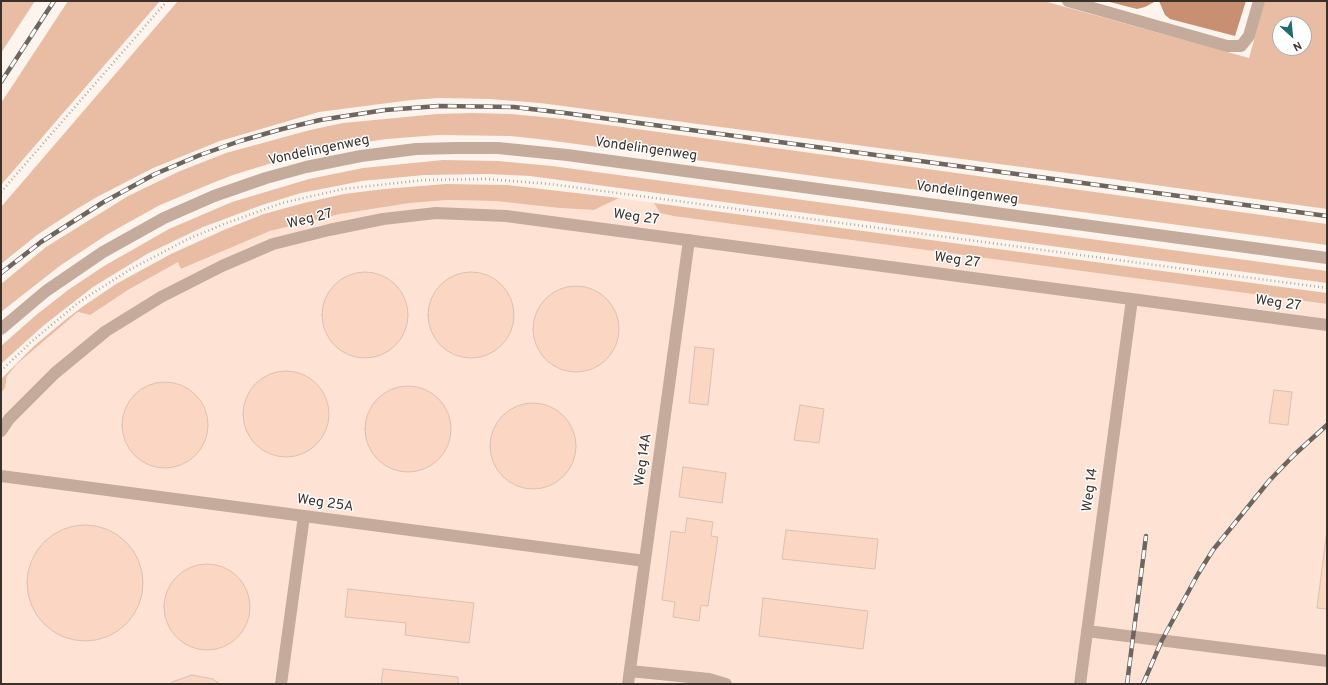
<!DOCTYPE html>
<html>
<head>
<meta charset="utf-8">
<style>
	body { margin:0 }
	#map { position:relative; width:1328px; height:685px; overflow:hidden; background:#fef4ee; font-family:Overpass,sans-serif }
	canvas { display:block }
	.frame { position:absolute; inset:0; border:2px solid #3a312b; pointer-events:none }
	.north { position:absolute; left:1272px; top:16px; width:40px; height:40px; box-sizing:border-box; background:#fff; border:1px solid #b0adaa; border-radius:50%; rotate:153deg; font-size:11px; font-weight:700; line-height:16px; text-align:center; color:#3a312b }
	.north::after { content:''; display:block; margin:auto; width:14px; height:18px; background:#1f6b6f; clip-path:polygon(50% 0,100% 100%,50% 72%,0 100%) }
</style>
</head>
<body>
<div id="map">
<canvas width="1328" height="685"></canvas>
<div class="frame"></div>
<div class="north">N</div>
</div>
<script>
const c = document.querySelector('canvas').getContext('2d');
c.lineJoin = 'round';
function fillPath(path, color) { c.fillStyle = color; c.fill(path, 'evenodd'); }
const poly = rows => new Path2D(rows.map(r => 'M' + r).join(''));
function stroke(path, color, width, dash) { c.strokeStyle = color; c.lineWidth = width; c.lineCap = dash ? 'butt' : 'round'; c.setLineDash(dash || []); c.stroke(path); }
function write(font, color, halo, rows, align = 'center') {
  c.font = font + ' Overpass,sans-serif'; c.lineWidth = 3; c.setLineDash([]); c.textBaseline = 'middle'; c.strokeStyle = halo; c.fillStyle = color; for (const [text, x, y, turn = 0] of rows) {
    c.save(); c.translate(x, y); c.rotate((+turn || 0) * Math.PI / 180); c.textAlign = isNaN(turn) ? turn : align; if (halo) c.strokeText(text, 0, 0); c.fillText(text, 0, 0); c.restore();
  }
}
const built = poly([
	[619,198,654,203,660,213,673,216,1327,304,1327,684,1,684,1,393,5,388,7,376,17,364,78,312,117,297,178,261,182,269,270,231,340,214,410,203,447,200,495,201,559,208,594,210]
]);
const green = poly([
	[1,1,35,1,1,53],
	[68,1,160,1,1,185,1,103],
	[178,1,1044,1,1249,58,1265,1,1327,1,1327,209,1112,179,540,103,490,99,439,98,411,100,319,112,220,141,153,168,97,197,75,210,37,235,1,264,1,207],
	[1280,24,1304,24,1304,48,1280,48],
	[472,113,511,114,564,119,1327,224,1327,245,539,139,510,136,438,135,387,139,346,145,288,158,233,175,210,184,158,206,108,234,61,265,1,312,1,284,46,247,128,196,180,171,226,153,310,130,343,123,437,114],
	[443,160,498,161,552,166,1327,271,1327,283,530,176,487,174,424,175,362,181,301,193,262,205,203,227,147,254,93,287,43,326,1,364,1,346,35,316,68,290,104,266,169,229,232,202,309,179,363,168],
	[446,184,507,185,619,198,594,210,559,208,495,201,447,200,410,203,340,214,270,231,181,269,178,262,128,290,90,315,78,312,17,364,7,376,5,388,1,393,1,379,34,346,65,320,82,307,116,284,171,254,226,229,264,214,304,203,344,194,384,189],
	[654,203,1327,293,1327,304,673,216,660,213]
]);
const water = poly([
	[1106,1,1156,1,1145,7,1137,9],
	[1159,1,1246,1,1235,36,1170,19,1165,15]
]);
const building = poly([
	'428 315a43 43 0 1 1 86 0a43 43 0 1 1-86 0Z',
	'322 315a43 43 0 1 1 86 0a43 43 0 1 1-86 0Z',
	'533 329a43 43 0 1 1 86 0a43 43 0 1 1-86 0Z',
	[695,347,714,349,708,405,689,403,695,347],
	'243 414a43 43 0 1 1 86 0a43 43 0 1 1-86 0Z',
	'122 425a43 43 0 1 1 86 0a43 43 0 1 1-86 0Z',
	'365 429a43 43 0 1 1 86 0a43 43 0 1 1-86 0Z',
	[1274,390,1292,392,1288,425,1269,423,1274,390],
	'490 446a43 43 0 1 1 86 0a43 43 0 1 1-86 0Z',
	[800,405,824,409,819,443,794,440,800,405],
	[683,467,726,473,722,503,679,497,683,467],
	[687,518,713,522,711,536,718,537,708,606,701,605,699,621,673,617,675,602,662,600,671,531,685,533,687,518],
	'27 583a58 58 0 1 1 116 0a58 58 0 1 1-116 0Z',
	[786,530,878,539,875,569,782,559,786,530],
	[1327,530,1327,609,1317,608,1327,530],
	'164 607a43 43 0 1 1 86 0a43 43 0 1 1-86 0Z',
	[348,589,474,603,469,643,405,635,406,623,345,617,348,589],
	[763,598,868,611,863,649,759,636,763,598],
	[383,669,458,677,458,684,381,684,383,669],
	[192,675,213,679,220,684,170,684,172,682,192,675]
]);
const path = poly([
	[1,192,167,1],
	[1,371,31,342,78,303,96,291,131,269,186,240,224,224,282,203,343,189,424,180,486,179,550,184,1327,288]
]);
const minor = poly([
	[1068,1,1227,46,1241,46,1249,36,1259,1],
	[1,329,46,291,103,252,164,218,214,196,266,178,306,167,361,156,416,149,457,148,498,148,567,155,1327,258],
	[1,431,9,419,55,373,106,331,161,297,222,266,273,244,329,230,383,219,436,213,506,216,1327,325],
	[1,476,645,561],
	[1087,631,1327,661],
	[630,671,709,679,726,684],
	[281,684,304,516],
	[628,684,689,240],
	[1080,684,1132,299]
]);
const rail = poly([
	[1,82,54,1],
	[1,273,41,242,102,203,155,174,200,155,240,141,282,129,320,120,385,110,439,106,514,107,565,113,1327,216],
	[1127,684,1146,536],
	[1143,684,1162,640,1198,574,1213,550,1269,481,1294,455,1327,425]
]);
const streetNames = [
	["Vondelingenweg",646,150,8],
	["Vondelingenweg",319,151,-12],
	["Vondelingenweg",967,194,8],
	["Weg 27",636,218,8],
	["Weg 27",310,220,-14],
	["Weg 27",957,261,8],
	["Weg 27",1278,304,8],
	["Weg 14A",644,460,-82],
	["Weg 14",1091,490,-82],
	["Weg 25A",325,504,8]
];
fillPath(built, '#fee3d5');
fillPath(green, '#e9bca4');
fillPath(water, '#c89070');
fillPath(building, '#fbd7c3');
stroke(building, '#dac1b4', 1);
stroke(path, '#b3aaa4', 2.5, [1, 3]);
stroke(minor, '#c5ab9c', 12);
stroke(rail, '#6e655f', 4.5);
stroke(rail, '#fff', 3, [9]);
write('14px', '#3a312b', '#fff', streetNames);
</script>
</body>
</html>
